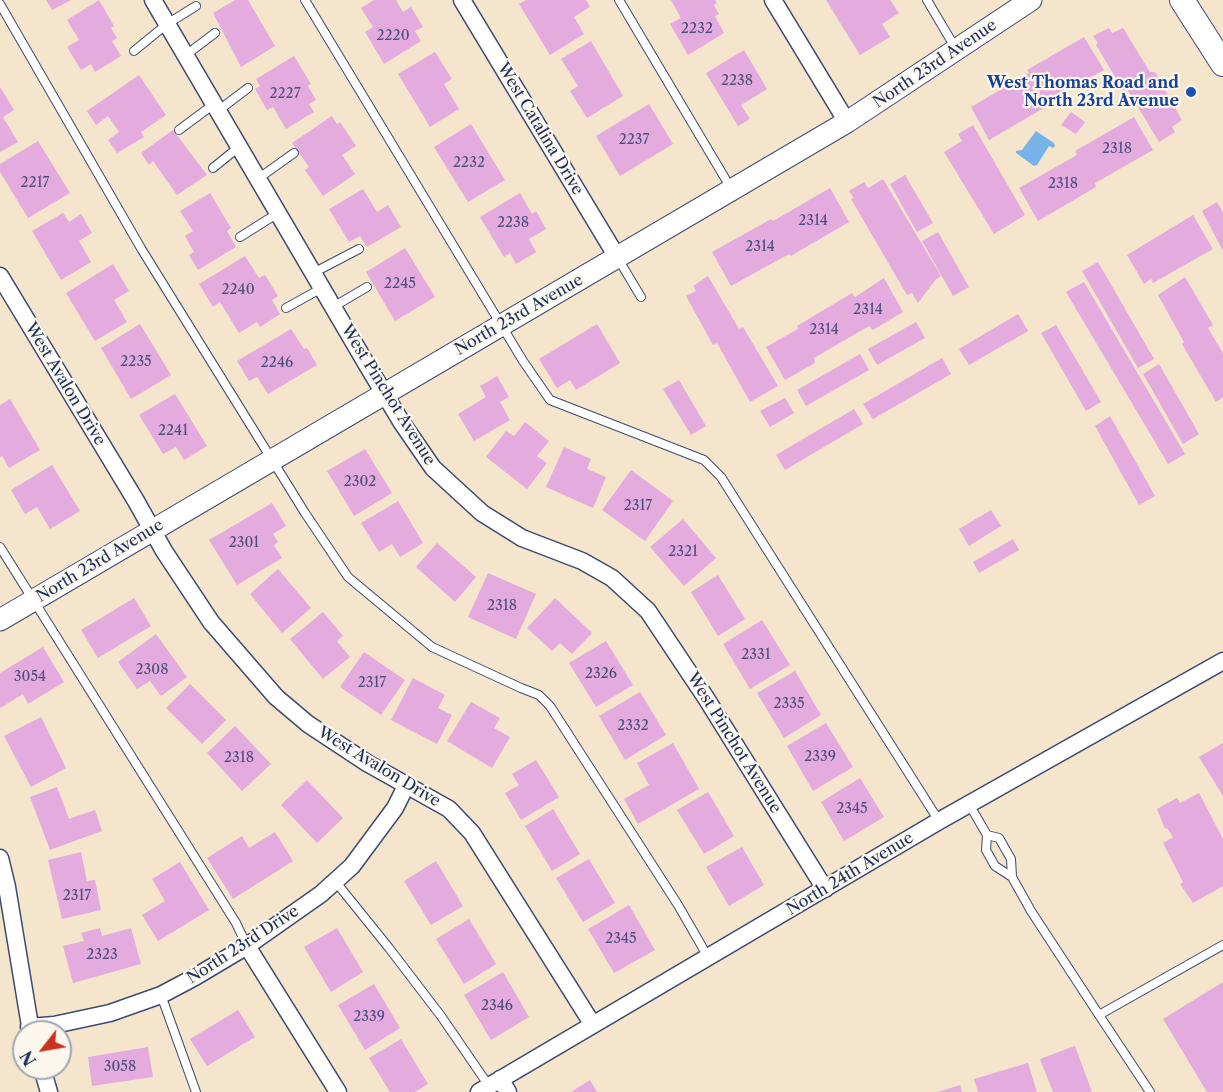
<!DOCTYPE html>
<html>
<head>
<meta charset="utf-8">
<style>
	body { margin:0 }
	#map { position:relative; width:1223px; height:1092px; overflow:hidden; background:#f5e5cd; font-family:"Libre Caslon Text",serif }
	canvas { display:block }
	.north { position:absolute; left:12px; top:1020px; width:60px; height:60px; box-sizing:border-box; background:#fbf7ec; border:2px solid #a1a7b3; border-radius:50%; rotate:239deg; font-size:16px; font-weight:700; line-height:24px; text-align:center; color:#1b2f5e }
	.north::after { content:''; display:block; margin:auto; width:21px; height:27px; background:#c8321e; clip-path:polygon(50% 0,100% 100%,50% 72%,0 100%) }
</style>
</head>
<body>
<div id="map">
<canvas width="1223" height="1092"></canvas>
<div class="north">N</div>
</div>
<script>
const c = document.querySelector('canvas').getContext('2d');
c.lineJoin = 'round';
function fillPath(path, color) { c.fillStyle = color; c.fill(path, 'evenodd'); }
const poly = rows => new Path2D(rows.map(r => 'M' + r).join(''));
function stroke(path, color, width, dash) { c.strokeStyle = color; c.lineWidth = width; c.lineCap = dash ? 'butt' : 'round'; c.setLineDash(dash || []); c.stroke(path); }
function write(font, color, halo, rows, align = 'center') {
  c.font = font + ' "Libre Caslon Text",serif'; c.lineWidth = 4.5; c.setLineDash([]); c.textBaseline = 'middle'; c.strokeStyle = halo; c.fillStyle = color; for (const [text, x, y, turn = 0] of rows) {
    c.save(); c.translate(x, y); c.rotate((+turn || 0) * Math.PI / 180); c.textAlign = isNaN(turn) ? turn : align; if (halo) c.strokeText(text, 0, 0); c.fillText(text, 0, 0); c.restore();
  }
}
const water = poly([
	[1036,131,1054,143,1055,146,1053,148,1049,146,1037,165,1034,166,1016,153,1016,151,1022,150]
]);
const building = poly([
	[46,0,71,0,52,10],
	[99,0,114,26,111,28,117,38,112,41,121,56,95,72,91,64,81,70,67,47,79,40,67,20],
	[235,0,248,0,275,46,241,67,213,13],
	[374,0,396,0,403,12,411,7,423,27,415,31,421,41,384,64,365,32,373,27,361,8],
	[526,0,586,0,590,7,574,17,584,34,550,55,519,4],
	[671,0,715,0,717,3,714,5,719,14,715,16,724,33,688,55,670,24,681,18],
	[826,0,890,0,899,13,882,24,890,37,860,55],
	[1109,28,1112,33,1123,28,1150,72,1155,72,1182,120,1172,127,1175,132,1159,142,1127,89,1124,92,1096,45,1098,43,1093,36],
	[1084,37,1104,70,1047,101,1049,105,989,140,971,107,1029,73,1027,70],
	[591,41,623,96,587,118,570,91,578,86,561,59],
	[744,50,767,89,741,105,750,119,738,126,706,73],
	[435,52,452,79,444,84,459,109,430,127,398,74],
	[294,56,311,84,308,86,316,100,309,104,314,112,286,129,273,107,267,110,255,89,260,86,256,79],
	[139,75,166,115,141,132,144,137,117,153,108,140,119,132,108,116,96,125,87,111],
	[0,87,14,110,3,117,18,142,0,152],
	[649,104,673,144,620,176,596,136],
	[1071,112,1085,122,1076,134,1061,125],
	[332,116,337,124,340,122,356,146,342,155,355,174,323,196,305,170,309,167,292,143],
	[1134,117,1153,150,1095,183,1096,187,1038,221,1019,188,1077,155,1075,151],
	[471,124,505,180,468,202,434,147],
	[973,125,1025,215,994,234,944,152,962,141,958,134],
	[173,130,207,175,177,195,153,161,149,165,141,153],
	[38,141,70,193,28,218,0,172,0,164],
	[905,175,933,223,917,232,890,184],
	[883,179,941,276,936,279,918,303,912,293,907,295,851,199,854,198,849,191,864,182,868,188],
	[830,188,849,222,791,256,789,254,731,286,712,252,771,219,773,221],
	[363,189,377,212,388,205,401,227,367,247,360,236,349,242,329,209],
	[210,193,231,228,227,231,236,247,198,270,189,255,194,252,185,236,193,231,180,211],
	[520,193,532,214,536,211,546,229,529,239,536,252,516,264,510,253,504,257,480,217],
	[1217,202,1223,212,1223,251,1202,211],
	[63,213,69,222,81,214,92,233,79,241,91,262,61,280,32,231],
	[1193,215,1213,249,1153,283,1151,279,1144,284,1127,255],
	[938,232,969,287,953,296,922,241],
	[405,248,435,297,395,321,366,272],
	[245,256,259,278,265,275,278,296,272,300,280,314,260,327,257,322,239,333,220,302,213,307,199,284],
	[1098,262,1154,359,1138,368,1082,271],
	[113,264,129,291,114,300,127,322,95,341,66,293],
	[708,276,739,329,743,327,778,386,750,402,717,343,713,345,686,296,696,291,693,286],
	[1185,277,1213,325,1208,328,1223,353,1223,397,1216,402,1182,344,1184,342,1158,295],
	[884,278,903,312,873,330,869,326,814,358,815,363,785,380,766,347,798,329,797,326,852,293,855,297],
	[1084,282,1185,454,1168,464,1066,292],
	[1018,314,1028,331,969,365,959,349],
	[916,322,925,338,877,365,868,349],
	[140,324,171,375,131,399,101,348],
	[597,324,620,363,576,390,570,380,557,388,539,359],
	[1056,325,1101,402,1086,411,1041,333],
	[291,329,304,349,307,348,317,365,268,394,257,377,249,381,237,361],
	[860,354,869,370,806,406,797,390],
	[942,358,951,374,873,419,863,404],
	[1159,364,1199,434,1183,444,1143,374],
	[497,376,509,397,500,402,510,420,474,441,458,414,486,397,480,386],
	[679,380,706,426,691,435,663,389],
	[175,394,207,446,184,460,176,447,163,454,139,415],
	[785,398,794,413,770,427,760,411],
	[10,399,40,450,9,468,2,456,0,457,0,405],
	[854,409,863,424,785,470,776,455],
	[1110,416,1155,496,1139,505,1095,426],
	[525,422,549,441,537,456,547,463,527,489,486,457,506,431,514,436],
	[564,447,591,459,587,469,606,477,593,508,546,487],
	[365,449,392,493,354,516,327,471],
	[52,465,80,511,50,529,37,507,25,514,11,490],
	[631,470,673,501,645,541,602,510],
	[398,501,423,543,400,557,392,544,379,552,361,523],
	[272,503,286,526,273,534,278,542,274,545,282,558,237,585,209,540],
	[991,510,1001,526,969,546,959,529],
	[683,519,716,558,684,586,650,547],
	[1013,539,1019,550,979,573,973,562],
	[437,543,476,577,455,602,416,567],
	[278,569,311,608,282,633,250,594],
	[488,573,536,594,516,639,468,617],
	[718,575,745,619,718,636,691,592],
	[134,598,151,626,98,658,81,630],
	[555,598,592,633,572,654,560,643,552,651,527,628],
	[323,612,343,636,337,641,350,657,323,679,290,639],
	[762,620,790,665,750,689,723,644],
	[156,634,187,677,161,696,150,681,137,689,118,662],
	[606,641,633,685,596,707,569,663],
	[43,647,64,682,28,704,23,694,0,708,0,673],
	[364,652,405,680,381,715,340,687],
	[795,671,821,715,784,738,757,693],
	[413,678,445,695,438,708,452,715,437,744,391,720],
	[190,684,226,720,202,744,166,708],
	[640,692,666,735,625,760,599,716],
	[471,702,500,718,494,728,510,737,492,768,447,741],
	[41,717,66,768,31,787,4,736],
	[826,723,853,767,813,791,787,746],
	[235,726,271,764,242,791,207,753],
	[673,743,699,789,638,824,624,799,649,785,637,763],
	[1223,743,1223,796,1199,757],
	[536,760,559,797,521,820,505,793,519,785,512,774],
	[860,778,884,817,844,841,821,802],
	[307,780,343,818,317,843,281,805],
	[57,787,69,819,95,810,102,831,50,850,30,797],
	[708,792,734,836,704,854,677,810],
	[1199,793,1223,839,1223,886,1193,903,1180,884,1183,882,1163,843,1173,837,1167,828,1165,829,1157,809,1177,798,1180,803],
	[553,809,580,854,552,871,525,826],
	[275,832,293,861,233,899,207,858,242,836,249,848],
	[742,847,764,885,729,906,706,867],
	[81,852,87,881,95,880,101,910,62,919,48,860],
	[589,859,615,903,583,922,556,878],
	[436,861,463,906,431,925,404,881],
	[180,862,209,910,158,941,142,915,165,901,152,879],
	[629,905,655,950,614,973,588,929],
	[469,919,496,964,464,984,436,939],
	[100,928,102,936,131,928,141,964,73,983,63,946,84,941,81,933],
	[337,928,363,972,331,992,304,947],
	[503,972,529,1017,491,1040,464,995],
	[1223,982,1223,1092,1207,1092,1163,1019],
	[374,984,400,1028,365,1050,338,1005],
	[238,1010,255,1037,207,1066,190,1039],
	[401,1039,428,1084,415,1092,390,1092,369,1058],
	[1075,1046,1092,1092,1053,1092,1040,1059],
	[148,1047,153,1077,92,1086,88,1057],
	[1028,1063,1037,1092,978,1092,974,1079],
	[590,1080,597,1092,571,1092],
	[960,1085,962,1092,938,1092]
]);
const service = poly([
	[305,0,523,361,550,400,704,460,721,477,939,821],
	[619,0,732,190],
	[927,0,956,49],
	[0,4,142,250,305,513,348,577,432,647,521,688,539,695,550,706,678,905,708,957],
	[134,51,167,24,196,6],
	[186,55,215,33],
	[219,110,248,88],
	[179,130,214,104],
	[213,168,240,146],
	[259,178,294,153],
	[240,237,278,213],
	[617,257,641,297],
	[313,273,359,249],
	[333,307,367,287],
	[286,308,322,288],
	[0,547,236,923,247,946],
	[969,804,987,835],
	[1012,877,1011,859,999,838,987,835,986,850,995,866,1012,877,1031,911,1099,1015],
	[335,881,389,948,441,1016,489,1086],
	[161,995,196,1092],
	[1150,1092,1099,1015,1223,945]
]);
const minor = poly([
	[153,0,367,365,402,423,433,468,482,513,522,538,582,561,612,578,648,611,706,698,825,889],
	[462,0,617,257],
	[773,0,847,122],
	[0,276,136,501,164,551,211,622,276,697,308,724,367,763,449,809,472,833,593,1025],
	[0,858,7,887,31,1032],
	[247,946,338,1092],
	[29,1027,54,1025,110,1013,161,995,195,977,247,946,321,894,352,866,395,808,406,786],
	[42,1068,49,1092],
	[500,1079,508,1092],
	[479,1092,939,821,1223,661]
]);
const tertiary = poly([
	[0,620,847,122,1031,0]
]);
const secondary = poly([
	[1182,0,1223,64]
]);
const markers = [
	[1191,92,6,"#1a4fb4"]
];
const numberNames = [
	["2232",697,29],
	["2220",393,36],
	["2238",737,81],
	["2227",285,94],
	["2237",634,140],
	["2318",1117,149],
	["2232",469,163],
	["2217",35,183],
	["2318",1063,184],
	["2314",813,221],
	["2238",513,223],
	["2314",760,247],
	["2245",400,284],
	["2240",238,290],
	["2314",868,310],
	["2314",824,330],
	["2235",136,362],
	["2246",277,363],
	["2241",173,431],
	["2302",360,482],
	["2317",638,506],
	["2301",244,543],
	["2321",683,552],
	["2318",502,606],
	["2331",756,655],
	["2308",152,670],
	["2326",601,674],
	["3054",30,677],
	["2317",372,683],
	["2335",789,704],
	["2332",633,726],
	["2339",820,757],
	["2318",239,758],
	["2345",852,809],
	["2317",77,896],
	["2345",621,939],
	["2323",102,955],
	["2346",497,1006],
	["2339",369,1017],
	["3058",120,1067]
];
const streetNames = [
	["North 23rd Avenue",935,64,-34],
	["West Catalina Drive",540,129,59],
	["North 23rd Avenue",519,315,-30],
	["West Avalon Drive",65,384,59],
	["West Pinchot Avenue",388,395,58],
	["North 23rd Avenue",100,561,-31],
	["West Pinchot Avenue",734,743,58],
	["West Avalon Drive",379,767,31],
	["North 24th Avenue",850,874,-31],
	["North 23rd Drive",243,945,-33]
];
const transitNames = [
	["West Thomas Road and",1179,83],
	["North 23rd Avenue",1179,101]
];
fillPath(water, '#77b3e9');
fillPath(building, '#e4abdf');
stroke(service, '#3c4a6f', 10);
stroke(minor, '#3c4a6f', 19);
stroke(tertiary, '#3c4a6f', 23);
stroke(secondary, '#3c4a6f', 26);
stroke(service, '#fff', 8);
stroke(minor, '#fff', 16);
stroke(tertiary, '#fff', 21);
stroke(secondary, '#fff', 24);
for (const [x, y, r, color] of markers) { const dot = new Path2D(); dot.arc(x, y, r, 0, 2 * Math.PI); c.fillStyle = color; c.fill(dot); stroke(dot, '#fbf7ec', 2); }
write('14px', '#4d4e7e', null, numberNames);
write('16px', '#1b2f5e', '#fbf7ec', streetNames);
write('bold 16px', '#164399', '#fbf7ec', transitNames, 'right');
</script>
</body>
</html>
